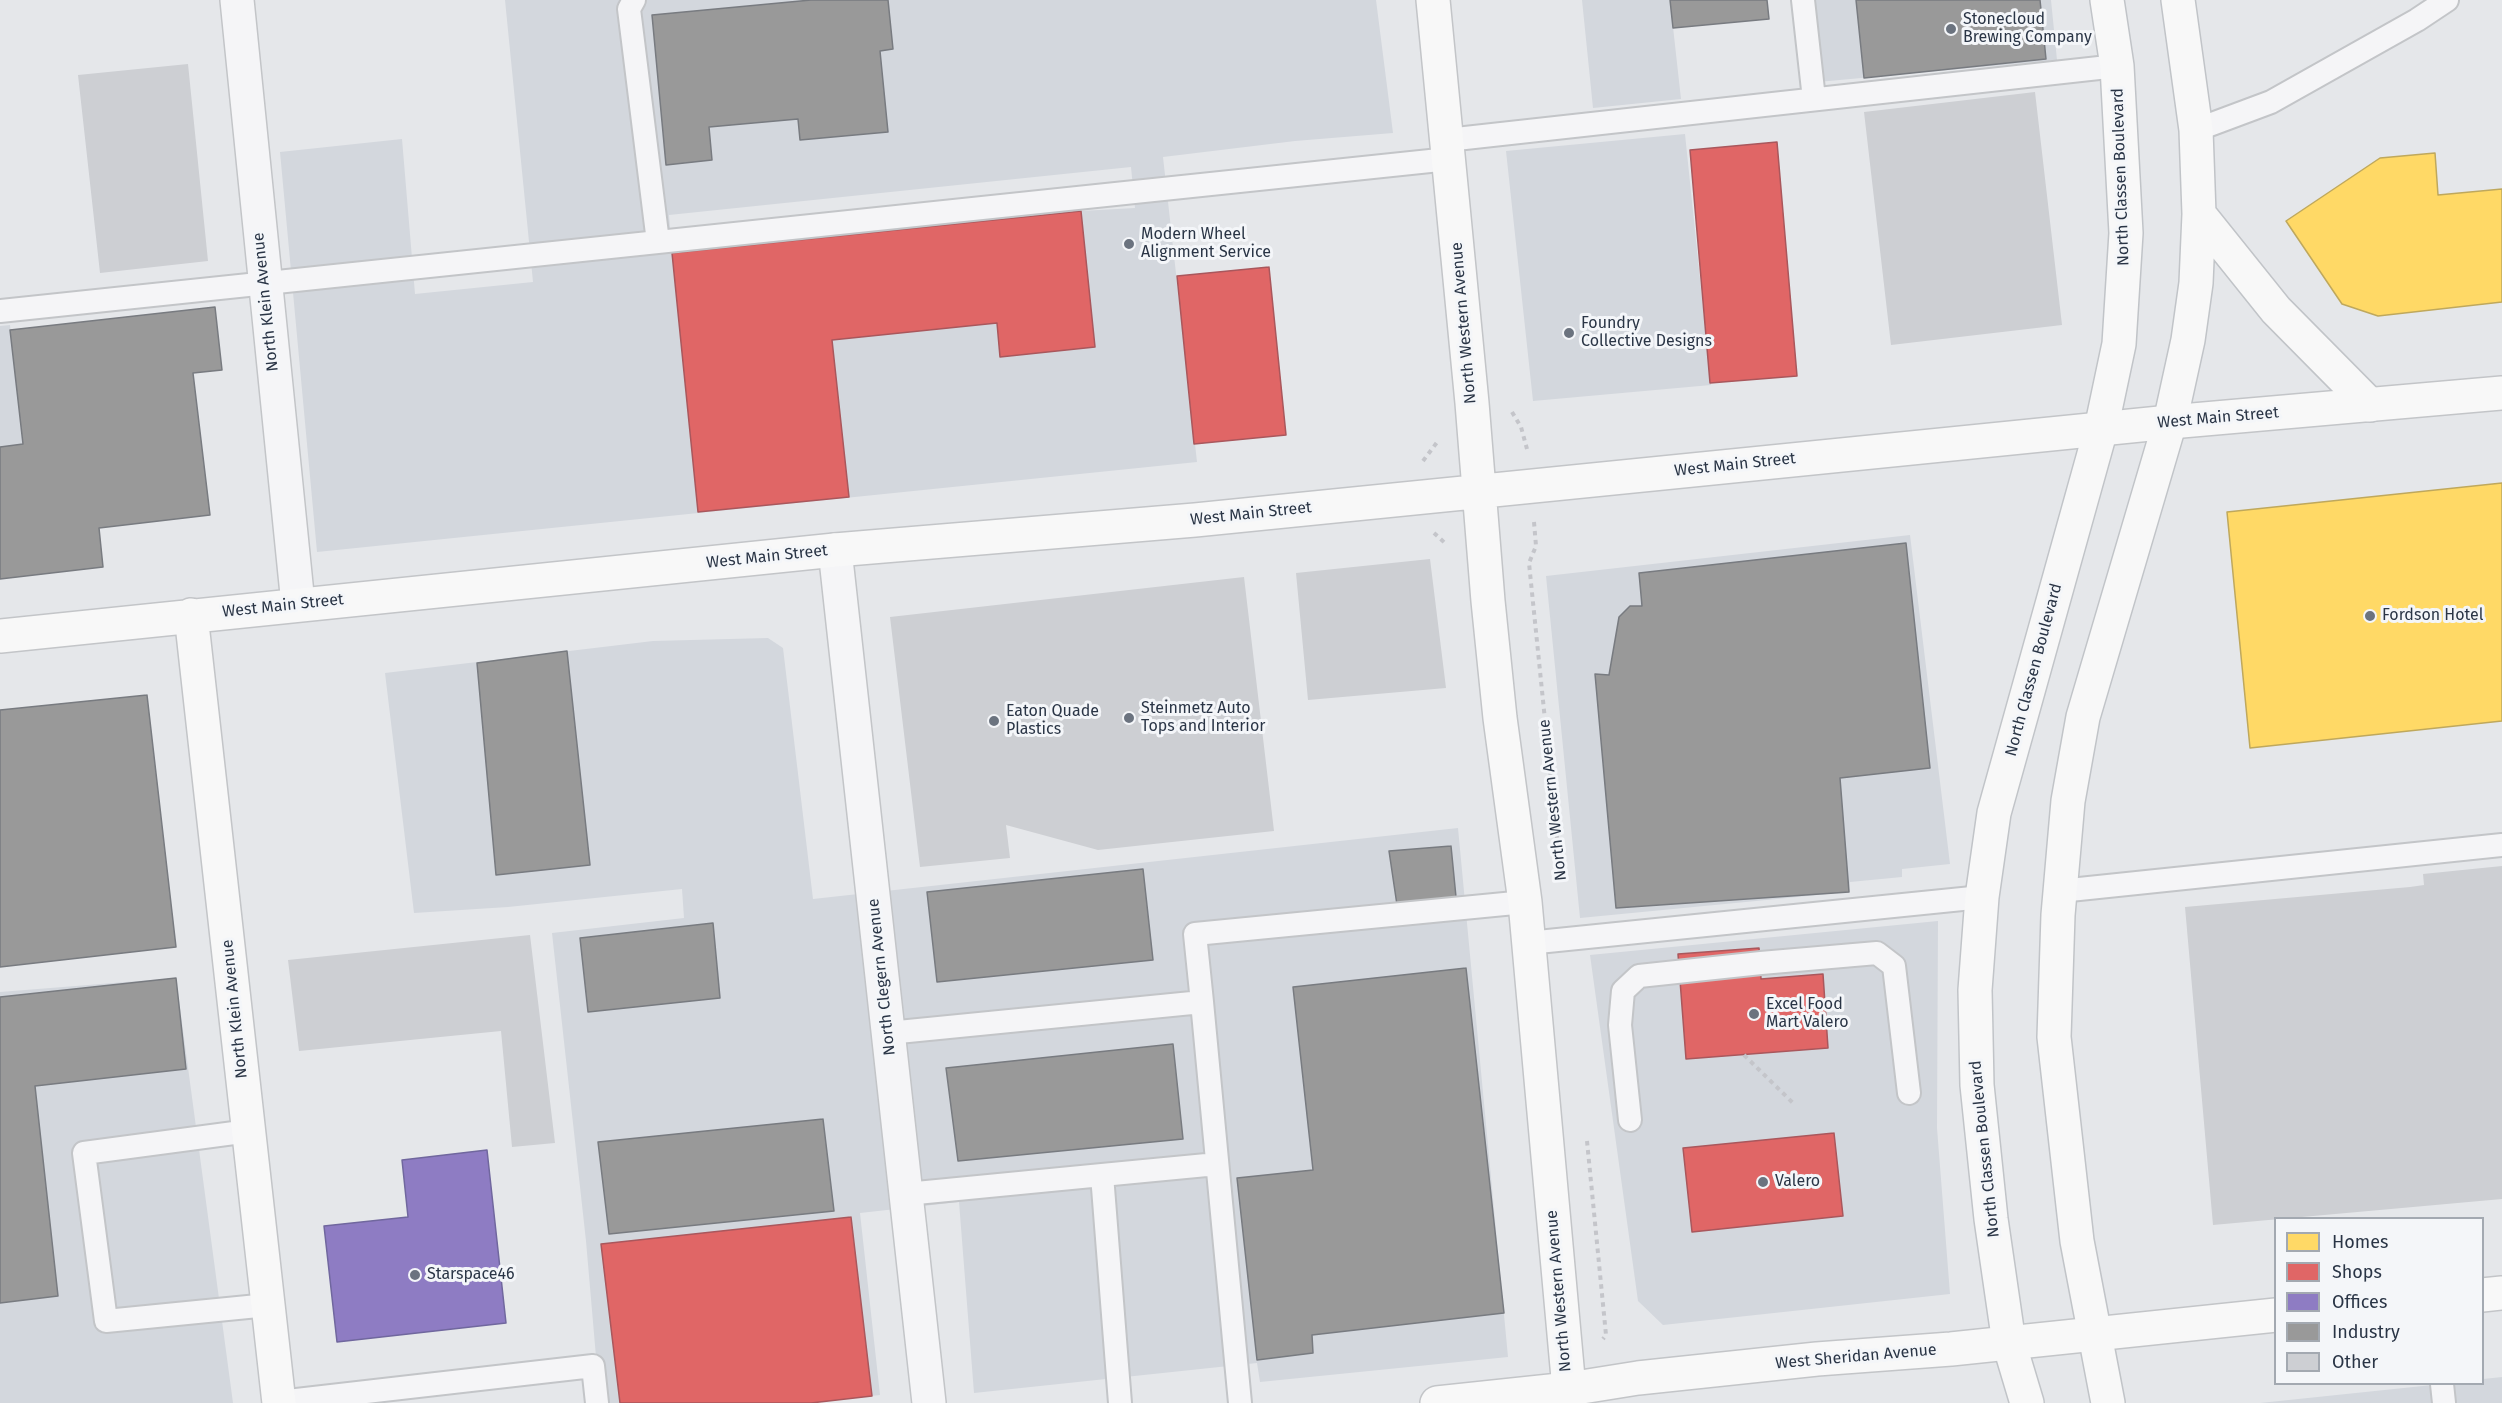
<!DOCTYPE html>
<html>
<head>
<meta charset="utf-8">
<style>
	body { margin:0 }
	#map { position:relative; width:2502px; height:1403px; overflow:hidden; background:#e5e7ea; font-family:"Fira Sans",sans-serif }
	canvas { display:block }
	.legend { position:absolute; left:2274px; top:1217px; width:210px; height:168px; box-sizing:border-box; background:#f4f6f9; border:2px solid #a3a9b1; margin:0; padding:8px 10px; list-style:none; font-size:18px; color:#2a3546 }
	.legend li { display:flex; align-items:center; gap:12px; height:30px }
	.legend b { width:30px; border:2px solid #a3a9b1 }
</style>
</head>
<body>
<div id="map">
<canvas width="2502" height="1403"></canvas>
<ul class="legend">
<li><b style="height:16px;background:#ffd966"></b>Homes</li>
<li><b style="height:16px;background:#e06666"></b>Shops</li>
<li><b style="height:16px;background:#8e7cc3"></b>Offices</li>
<li><b style="height:16px;background:#999"></b>Industry</li>
<li><b style="height:16px;background:#cdcfd3"></b>Other</li>
</ul>
</div>
<script>
const c = document.querySelector('canvas').getContext('2d');
c.lineJoin = 'round';
function fillPath(path, color) { c.fillStyle = color; c.fill(path, 'evenodd'); }
const poly = rows => new Path2D(rows.map(r => 'M' + r).join(''));
function stroke(path, color, width, dash) { c.strokeStyle = color; c.lineWidth = width; c.lineCap = dash ? 'butt' : 'round'; c.setLineDash(dash || []); c.stroke(path); }
function write(font, color, halo, rows, align = 'center') {
  c.font = font + ' "Fira Sans",sans-serif'; c.lineWidth = 6; c.setLineDash([]); c.textBaseline = 'middle'; c.strokeStyle = halo; c.fillStyle = color; for (const [text, x, y, turn = 0] of rows) {
    c.save(); c.translate(x, y); c.rotate((+turn || 0) * Math.PI / 180); c.textAlign = isNaN(turn) ? turn : align; if (halo) c.strokeText(text, 0, 0); c.fillText(text, 0, 0); c.restore();
  }
}
const built = poly([
	[505,0,1376,0,1393,133,1295,141,1163,157,1197,462,317,552,280,152,402,139,415,294,533,282],
	[1131,167,1135,208,1081,211,672,253,669,215],
	[1582,0,1670,0,1681,99,1593,108],
	[1796,0,2051,0,2057,60,1807,83],
	[1685,134,1711,385,1533,401,1506,151],
	[10,325,37,574,0,579,0,326],
	[1910,535,1950,864,1902,869,1902,877,1850,882,1849,892,1580,918,1546,576],
	[768,638,783,648,813,899,1458,828,1508,1357,1260,1382,1257,1363,974,1393,959,1202,860,1213,880,1395,811,1403,600,1403,586,1241,552,933,684,918,682,889,508,907,414,913,385,673,653,641],
	[1938,921,1937,1128,1950,1294,1663,1325,1638,1301,1590,955],
	[176,978,233,1403,0,1403,0,992],
	[2502,1377,2502,1403,2260,1403,2442,1384,2482,1384,2483,1379]
]);
const homes = poly([
	[2435,153,2438,195,2502,189,2502,302,2378,316,2342,304,2286,221,2380,158,2435,153],
	[2502,483,2502,721,2250,748,2227,512,2502,483]
]);
const shops = poly([
	[1777,142,1797,376,1710,383,1690,150,1777,142],
	[1081,211,1095,347,1000,357,997,323,832,340,849,497,698,512,672,253,1081,211],
	[1269,267,1286,435,1194,444,1177,276,1269,267],
	[1759,948,1761,979,1823,974,1828,1048,1686,1059,1678,954,1759,948],
	[1834,1133,1843,1216,1692,1232,1683,1148,1834,1133],
	[851,1217,872,1396,811,1403,620,1403,601,1244,851,1217]
]);
const offices = poly([
	[487,1150,506,1323,337,1342,324,1226,408,1217,402,1160,487,1150]
]);
const industry = poly([
	[811,0,888,0,893,49,880,51,888,132,800,140,798,119,709,127,712,160,666,165,652,15,811,0],
	[1670,0,1767,0,1769,19,1673,28,1670,0],
	[1856,0,2040,0,2046,59,1864,78,1856,0],
	[215,307,222,370,193,373,210,515,99,528,103,567,0,579,0,447,23,444,10,330,215,307],
	[1906,543,1930,768,1840,778,1849,892,1616,908,1595,674,1609,675,1619,617,1630,606,1642,606,1639,573,1906,543],
	[567,651,590,865,496,875,477,663,567,651],
	[147,695,176,947,0,967,0,710,147,695],
	[1451,846,1456,897,1397,905,1389,851,1451,846],
	[1143,869,1153,960,937,982,927,892,1143,869],
	[713,923,720,998,588,1012,580,938,713,923],
	[1466,968,1504,1313,1312,1335,1313,1353,1257,1360,1237,1178,1313,1170,1293,987,1466,968],
	[176,978,186,1069,35,1086,58,1296,0,1303,0,997,176,978],
	[1173,1044,1183,1139,958,1161,946,1068,1173,1044],
	[823,1119,834,1211,609,1234,598,1142,823,1119]
]);
const building = poly([
	[188,64,208,261,100,273,78,75],
	[2035,92,2062,325,1891,345,1864,112],
	[1430,559,1446,688,1308,700,1296,573],
	[1244,577,1274,831,1098,850,1006,825,1010,858,920,867,890,617],
	[2502,866,2502,1199,2213,1225,2185,907,2410,887,2424,885,2423,874],
	[530,935,555,1143,512,1147,501,1031,299,1051,288,960]
]);
const path = poly([
	[1512,412,1521,427,1527,449],
	[1423,461,1438,441],
	[1534,522,1536,546,1529,563,1557,838],
	[1434,533,1446,544],
	[1744,1055,1793,1103],
	[1587,1141,1606,1335,1603,1339]
]);
const lane = poly([
	[634,0,629,9,658,242],
	[1803,0,1814,99],
	[2196,130,2271,102,2417,20,2447,0],
	[1447,140,2117,66],
	[0,311,1449,159],
	[2060,891,2502,845],
	[1528,943,1982,897],
	[1202,1002,1240,1403],
	[888,1033,1202,1002,1195,934,1525,902],
	[1630,1120,1620,1025,1623,991,1639,976,1761,963,1877,953,1894,966,1909,1093],
	[249,1131,84,1153,106,1321,268,1305],
	[906,1194,1102,1175],
	[2442,1384,2444,1403],
	[279,1402,593,1366,597,1403],
	[1120,1403,1102,1175,1217,1164]
]);
const street = poly([
	[237,0,298,604],
	[835,550,929,1403]
]);
const secondary = poly([
	[1433,0,1472,403,1488,601,1500,718,1525,902,1569,1389],
	[191,615,279,1403],
	[0,636,835,550,1195,520,2170,422,2502,393],
	[2482,1295,2502,1293],
	[1437,1403,1569,1389,1638,1378,1817,1359,1951,1349,2276,1315]
]);
const primary = poly([
	[2199,214,2276,310,2370,405],
	[2027,1403,2009,1343,1991,1219,1977,1085,1975,990,1982,897,1994,813,2101,429,2119,344,2126,233,2117,66,2107,0],
	[2108,1403,2077,1241,2054,1037,2058,915,2068,801,2083,717,2170,422,2188,340,2196,283,2199,214,2196,130,2178,0]
]);
const markers = [
	[1951,29,6,"#6b737f"],
	[1129,244,6,"#6b737f"],
	[1569,333,6,"#6b737f"],
	[2370,616,6,"#6b737f"],
	[1129,718,6,"#6b737f"],
	[994,721,6,"#6b737f"],
	[1754,1014,6,"#6b737f"],
	[1763,1182,6,"#6b737f"],
	[415,1275,6,"#6b737f"]
];
const poiNames = [
	["Stonecloud",1963,20],
	["Brewing Company",1963,38],
	["Modern Wheel",1141,235],
	["Alignment Service",1141,253],
	["Foundry",1581,324],
	["Collective Designs",1581,342],
	["Fordson Hotel",2382,616],
	["Steinmetz Auto",1141,709],
	["Tops and Interior",1141,727],
	["Eaton Quade",1006,712],
	["Plastics",1006,730],
	["Excel Food",1766,1005],
	["Mart Valero",1766,1023],
	["Valero",1775,1182],
	["Starspace46",427,1275]
];
const streetNames = [
	["North Classen Boulevard",2121,177,-92],
	["North Klein Avenue",266,302,-96],
	["North Western Avenue",1464,323,-95],
	["West Main Street",2218,418,-5],
	["West Main Street",1735,465,-6],
	["West Main Street",1251,514,-6],
	["West Main Street",767,557,-6],
	["West Main Street",283,606,-6],
	["North Classen Boulevard",2034,670,-75],
	["North Western Avenue",1553,800,-96],
	["North Clegern Avenue",882,977,-96],
	["North Klein Avenue",235,1009,-96],
	["North Classen Boulevard",1985,1149,-96],
	["North Western Avenue",1559,1291,-95],
	["West Sheridan Avenue",1856,1357,-5]
];
fillPath(built, '#d3d7dd');
fillPath(homes, '#ffd966');
stroke(homes, '#bfa85c', 1.5);
fillPath(shops, '#e06666');
stroke(shops, '#a9575c', 1.5);
fillPath(offices, '#8e7cc3');
stroke(offices, '#70679e', 1.5);
fillPath(industry, '#999');
stroke(industry, '#787b80', 1.5);
fillPath(building, '#cdcfd3');
stroke(lane, '#c3c5c8', 26);
stroke(street, '#c3c5c8', 36);
stroke(secondary, '#c3c5c8', 36);
stroke(primary, '#c1c4c8', 36);
stroke(path, '#c4c5ca', 4, [4.5, 4.5]);
stroke(lane, '#f5f5f7', 22);
stroke(street, '#f5f5f7', 33);
stroke(secondary, '#f8f8f8', 33);
stroke(primary, '#f8f8f8', 33);
for (const [x, y, r, color] of markers) { const dot = new Path2D(); dot.arc(x, y, r, 0, 2 * Math.PI); c.fillStyle = color; c.fill(dot); stroke(dot, '#f4f6f9', 2); }
write('16px', '#2a3546', '#f4f6f9', poiNames, 'left');
write('16px', '#2a3546', '#f4f6f9', streetNames);
</script>
</body>
</html>
